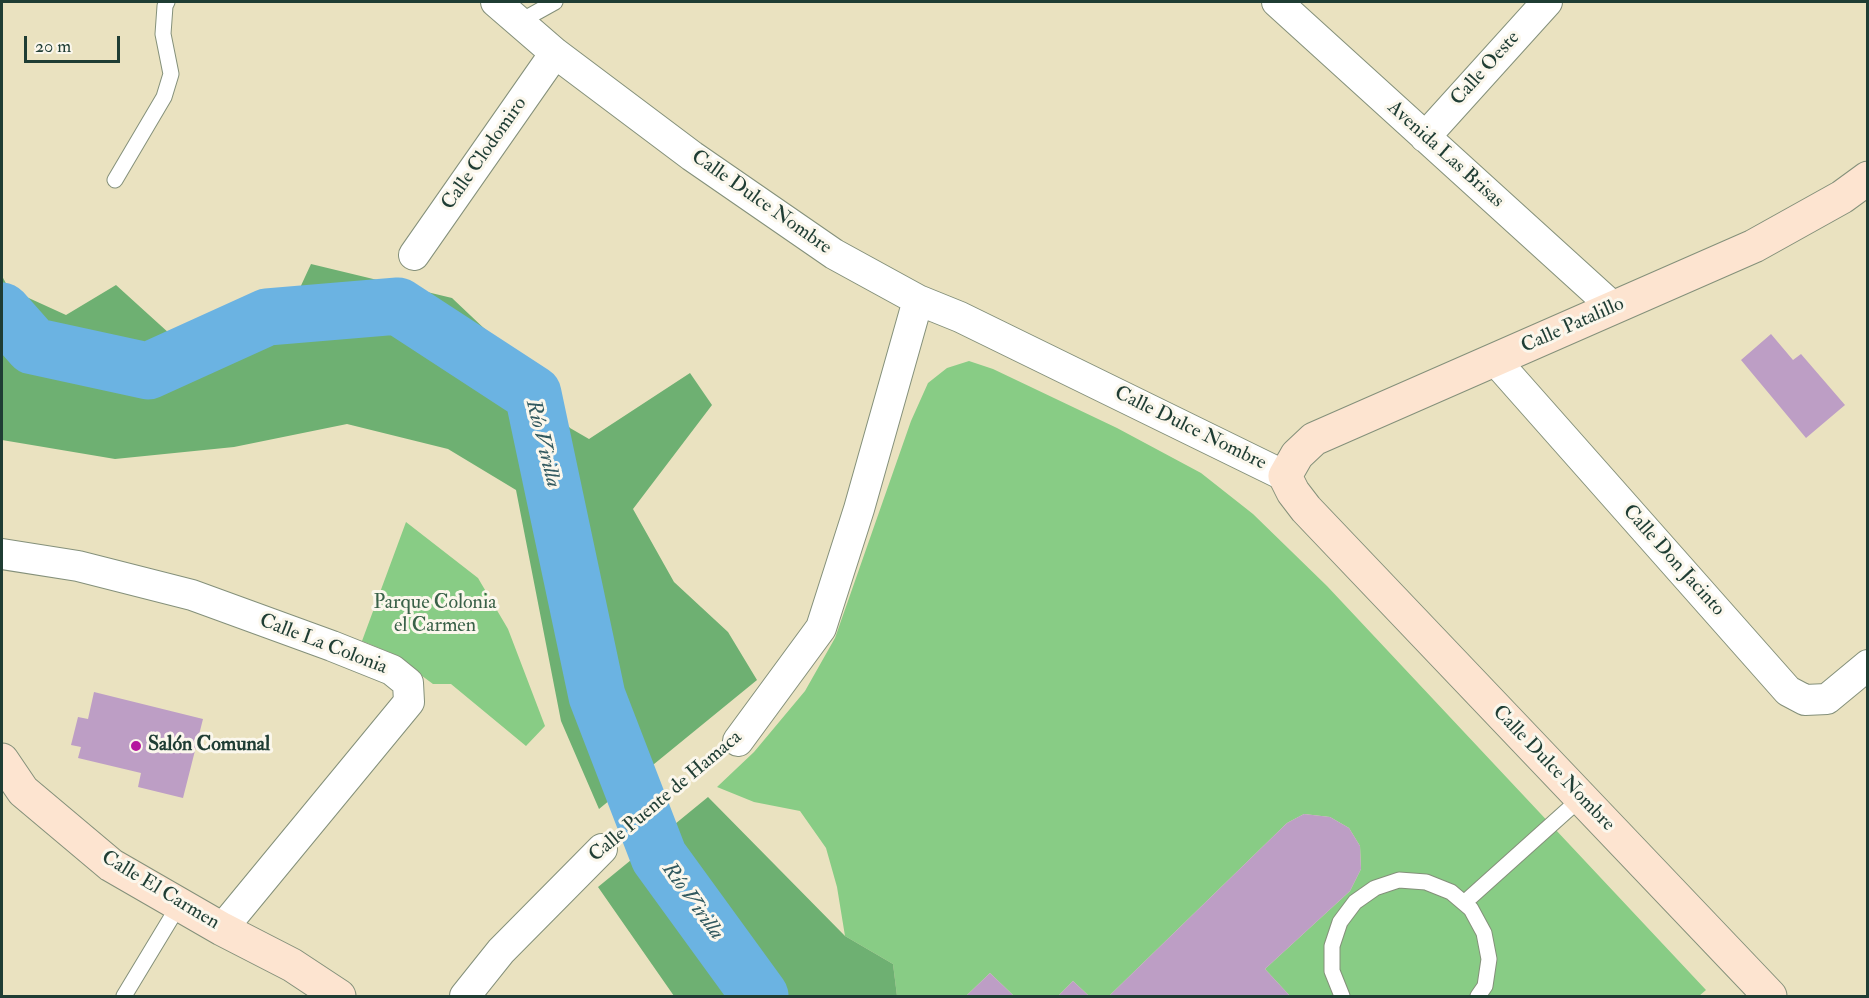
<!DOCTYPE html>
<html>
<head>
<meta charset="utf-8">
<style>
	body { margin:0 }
	#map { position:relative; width:1869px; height:998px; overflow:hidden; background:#eae2c0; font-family:"IM FELL Double Pica",serif }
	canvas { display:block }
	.frame { position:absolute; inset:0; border:3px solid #1f3d34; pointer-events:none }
	.scale { position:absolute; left:24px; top:36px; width:96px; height:27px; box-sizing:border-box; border:3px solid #1f3d34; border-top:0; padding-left:8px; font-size:18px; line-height:21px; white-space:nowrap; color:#1f3d34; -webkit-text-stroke:4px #fbf7ec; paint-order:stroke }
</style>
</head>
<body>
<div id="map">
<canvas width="1869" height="998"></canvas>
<div class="frame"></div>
<div class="scale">20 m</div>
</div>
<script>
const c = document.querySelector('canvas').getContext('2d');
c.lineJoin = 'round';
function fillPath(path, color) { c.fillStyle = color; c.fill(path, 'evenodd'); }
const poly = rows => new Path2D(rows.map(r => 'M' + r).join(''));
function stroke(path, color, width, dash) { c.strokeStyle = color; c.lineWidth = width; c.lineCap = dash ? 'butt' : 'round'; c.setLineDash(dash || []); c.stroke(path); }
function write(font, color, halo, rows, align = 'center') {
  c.font = font + ' "IM FELL Double Pica",serif'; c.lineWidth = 6; c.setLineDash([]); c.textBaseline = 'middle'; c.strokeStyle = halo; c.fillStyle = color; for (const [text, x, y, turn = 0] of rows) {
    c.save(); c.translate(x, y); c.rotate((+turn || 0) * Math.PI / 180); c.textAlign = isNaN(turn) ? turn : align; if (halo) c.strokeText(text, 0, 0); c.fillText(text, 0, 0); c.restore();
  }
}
const green = poly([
	[969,361,993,369,1117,428,1201,473,1253,514,1327,586,1706,990,1699,996,1290,996,1265,969,1350,891,1361,869,1360,846,1349,828,1330,817,1304,814,1287,823,1109,996,1089,996,1073,981,1058,996,1014,996,990,973,966,996,897,996,893,964,845,936,837,887,826,848,800,811,754,802,717,787,754,752,805,691,835,638,911,421,928,383,947,368],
	[406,522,478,578,508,629,545,726,526,746,451,684,433,684,391,653,362,641]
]);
const forest = poly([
	[311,264,452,298,507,350,570,428,589,439,690,373,712,405,633,509,674,582,728,632,757,680,599,809,561,721,516,490,448,449,347,424,234,447,115,459,2,440,2,276,9,289,66,315,116,285,170,334,227,326,280,331],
	[708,797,845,936,893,964,897,996,674,996,598,887]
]);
const river = poly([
	[2,311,33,346,148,371,267,317,398,306,533,394,597,696,659,857,760,996]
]);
const building = poly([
	[1771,334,1793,360,1801,354,1845,405,1806,438,1741,360],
	[94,692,203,719,183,798,138,787,141,773,78,758,81,747,71,745,78,717,88,719],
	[1304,814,1330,817,1349,828,1360,846,1361,869,1350,891,1265,969,1290,996,1109,996,1287,823],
	[990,973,1014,996,966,996],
	[1073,981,1089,996,1058,996]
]);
const path = poly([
	[626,829,714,760]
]);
const lane = poly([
	[519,22,555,2],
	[115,180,164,97,171,74,163,34,165,6,167,2],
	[1464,903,1581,798],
	[124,996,179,905],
	[1342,996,1332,971,1332,946,1340,922,1355,902,1375,888,1399,880,1426,882,1451,892,1471,909,1484,933,1489,959,1485,986,1478,996]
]);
const street = poly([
	[496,2,555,53,692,156,834,254,918,300,960,317,1285,476],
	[1277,2,1614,308],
	[1425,137,1547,2],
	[414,255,555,53],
	[1495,360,1788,691,1805,700,1827,699,1868,665],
	[2,554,78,566,192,595,332,646,392,670,408,683,409,702,222,929],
	[738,741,821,628,859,509,918,300],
	[465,996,501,951,602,849]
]);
const secondary = poly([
	[2,760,23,791,111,865,222,929,292,965,339,996],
	[1770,996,1306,509,1293,492,1285,476,1297,455,1314,439,1754,246,1842,197,1868,178]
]);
const markers = [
	[136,746,6,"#b5179e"]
];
const streetNames = [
	["Calle Oeste",1486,69,-48],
	["Calle Clodomiro",485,154,-55],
	["Avenida Las Brisas",1445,155,42],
	["Calle Dulce Nombre",761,203,35],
	["Calle Patalillo",1573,326,-24],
	["Calle Dulce Nombre",1190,429,26],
	["Calle Don Jacinto",1673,561,48],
	["Calle La Colonia",323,645,21],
	["Calle Dulce Nombre",1553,769,46],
	["Calle Puente de Hamaca",666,797,-40],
	["Calle El Carmen",160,891,31]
];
const parkNames = [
	["Parque Colonia",435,604],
	["el Carmen",435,627]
];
const poiNames = [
	["Salón Comunal",148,746]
];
const waterNames = [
	["Río Virilla",542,444,76],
	["Río Virilla",692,902,54]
];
fillPath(green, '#88cc85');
fillPath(forest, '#6eb072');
stroke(river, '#6bb3e2', 57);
fillPath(building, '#bd9ec5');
stroke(lane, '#84907a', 17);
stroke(street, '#84907a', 32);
stroke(secondary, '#84907a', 35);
stroke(path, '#84907a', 4, [1.5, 4.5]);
stroke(lane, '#fff', 15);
stroke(street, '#fff', 30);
stroke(secondary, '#fde4d0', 33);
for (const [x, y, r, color] of markers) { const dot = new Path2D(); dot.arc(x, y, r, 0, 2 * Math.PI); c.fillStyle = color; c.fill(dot); stroke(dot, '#fbf7ec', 2); }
write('20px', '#1f3d34', '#fbf7ec', streetNames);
write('20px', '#396148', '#fbf7ec', parkNames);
write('bold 20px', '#1f3d34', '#fbf7ec', poiNames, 'left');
write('italic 21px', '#325a60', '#fbf7ec', waterNames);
</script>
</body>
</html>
